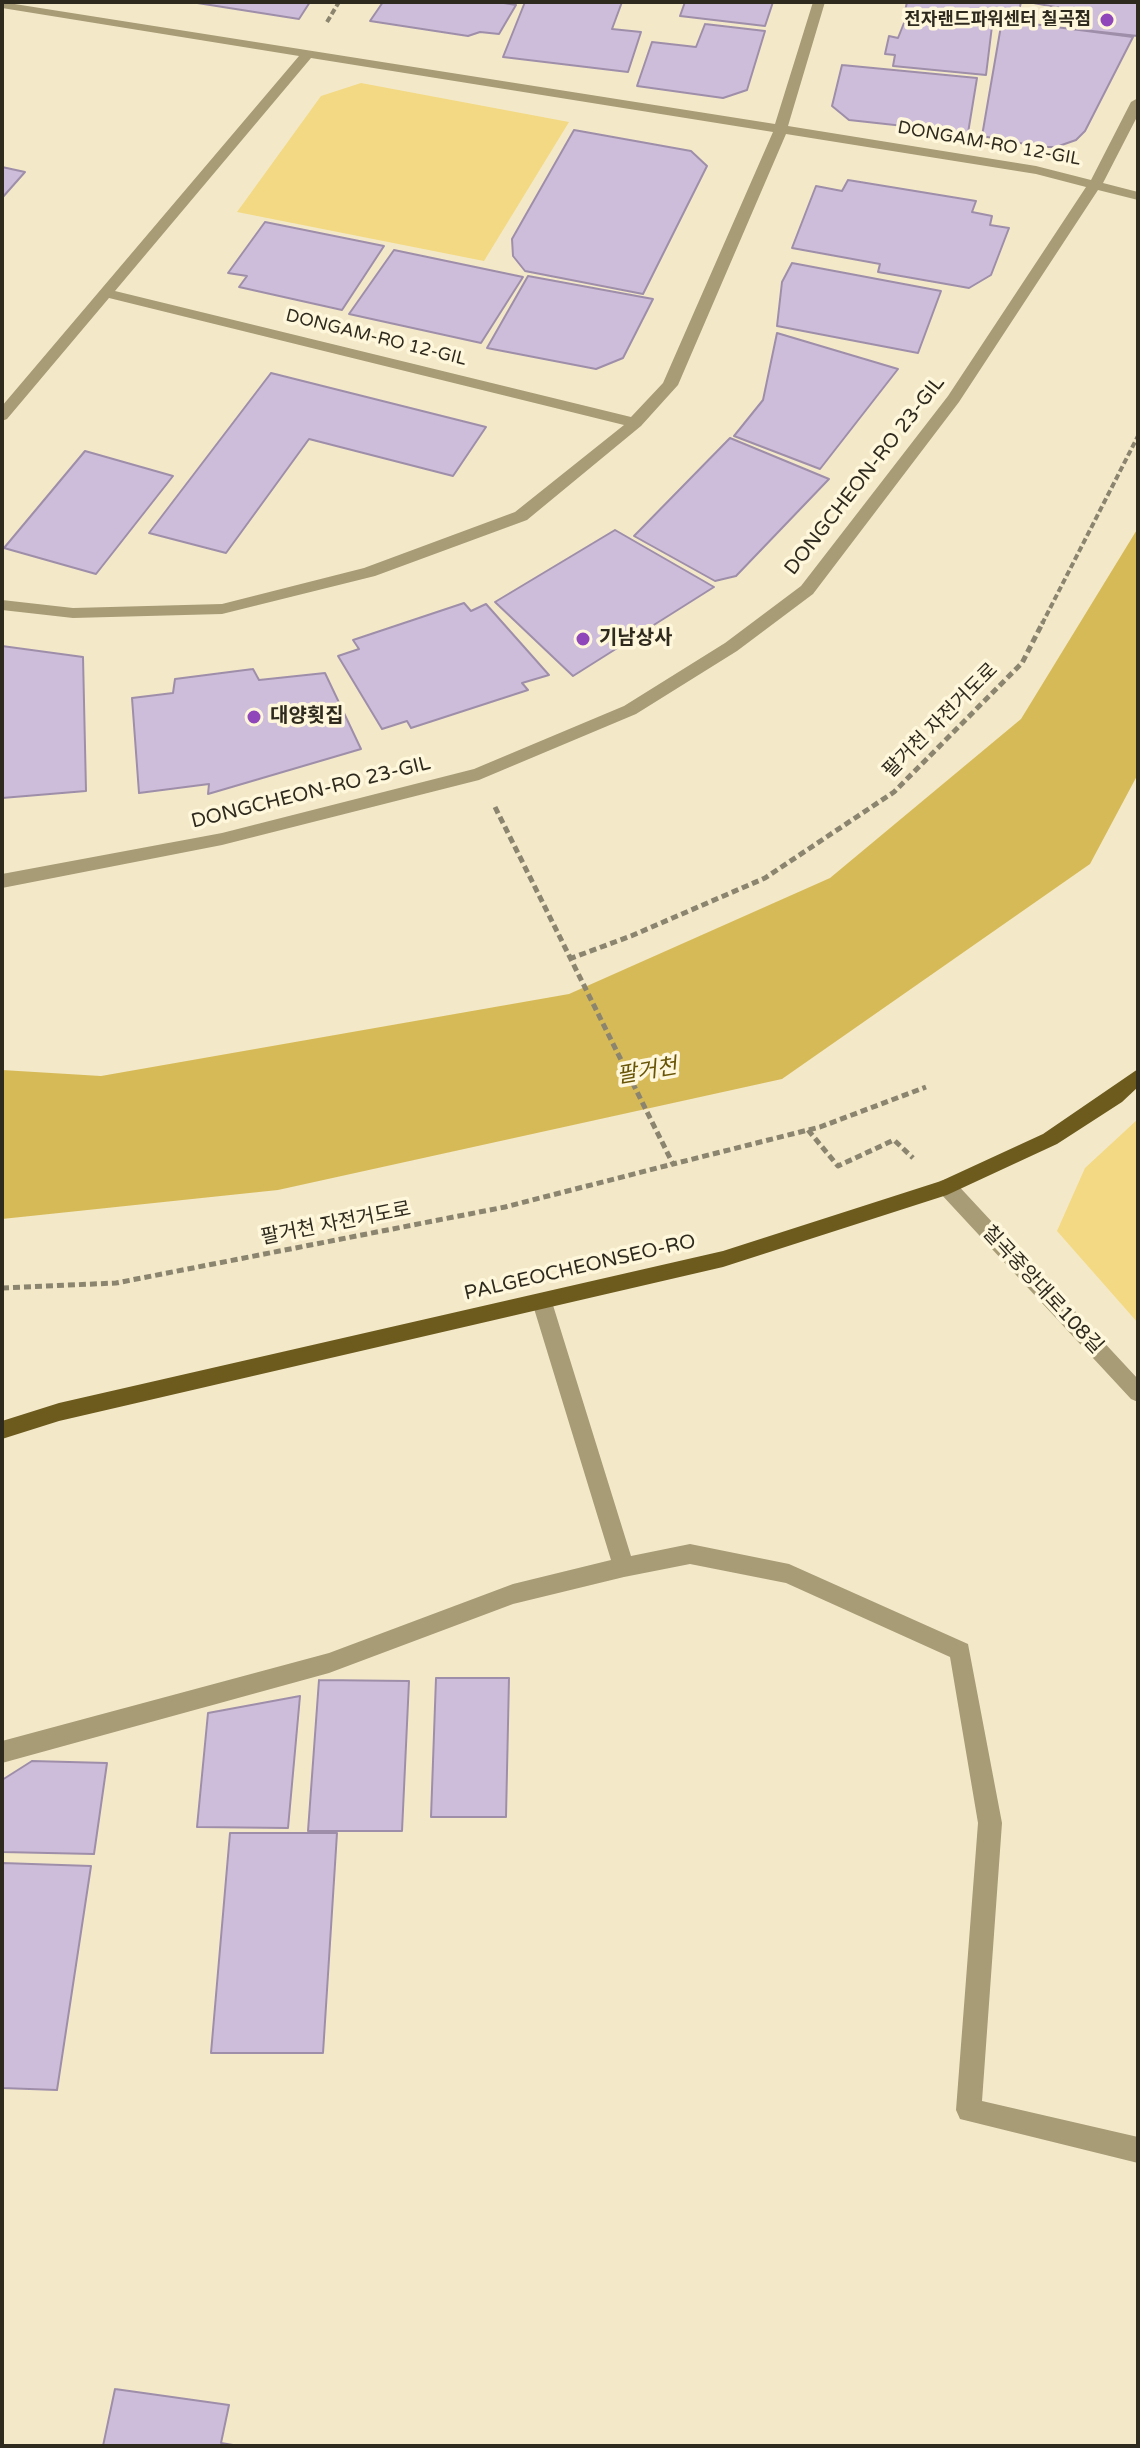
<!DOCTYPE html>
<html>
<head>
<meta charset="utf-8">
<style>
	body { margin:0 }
	#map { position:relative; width:1140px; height:2448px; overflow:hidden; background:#f3e9c9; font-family:"Varela Round",sans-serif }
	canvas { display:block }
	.frame { position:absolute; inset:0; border:4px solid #2e2a1e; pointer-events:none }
</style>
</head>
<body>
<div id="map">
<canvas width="1140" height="2448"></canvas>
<div class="frame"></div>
</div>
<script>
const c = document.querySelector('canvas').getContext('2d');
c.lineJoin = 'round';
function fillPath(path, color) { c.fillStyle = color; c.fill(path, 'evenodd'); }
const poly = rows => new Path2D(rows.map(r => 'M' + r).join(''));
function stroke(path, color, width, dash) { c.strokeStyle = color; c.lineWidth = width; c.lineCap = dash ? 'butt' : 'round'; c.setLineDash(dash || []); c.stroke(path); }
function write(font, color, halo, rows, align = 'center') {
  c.font = font + ' "Varela Round","Noto Sans KR",sans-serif'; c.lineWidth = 7; c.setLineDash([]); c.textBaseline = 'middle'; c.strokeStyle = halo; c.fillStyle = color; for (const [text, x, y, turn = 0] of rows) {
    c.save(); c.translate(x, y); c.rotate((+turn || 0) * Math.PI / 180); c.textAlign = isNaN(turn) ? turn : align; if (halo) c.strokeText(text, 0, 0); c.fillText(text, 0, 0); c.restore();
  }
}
const green = poly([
	[361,83,569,122,484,261,237,212,321,96],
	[1138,1119,1138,1323,1057,1231,1085,1168]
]);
const water = poly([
	[1138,528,1138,774,1090,864,782,1079,278,1190,2,1219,2,1070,101,1076,569,994,830,878,1021,719]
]);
const building = poly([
	[191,2,310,2,299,19,191,2],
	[383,2,498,2,516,5,499,34,480,32,468,36,370,21,383,2],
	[525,2,622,2,612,29,641,32,628,72,503,57,525,2],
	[685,2,773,2,765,26,680,16,685,2],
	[907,2,1021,2,1017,21,1002,20,1001,28,904,16,907,2],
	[1028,2,1138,2,1138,36,1074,29,1077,11,1028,2],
	[906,18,992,26,986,75,893,66,895,55,885,54,889,36,898,38,906,18],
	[1002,20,1133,37,1085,131,1076,140,1056,147,1042,147,982,136,1002,20],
	[705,24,765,31,747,90,723,98,637,86,652,42,696,47,705,24],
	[842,65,977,78,968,133,849,120,832,106,842,65],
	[574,130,691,151,707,166,643,294,525,271,513,256,512,239,574,130],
	[2,167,25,172,2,198,2,167],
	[848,180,976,201,972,212,992,216,990,225,1009,228,991,275,969,288,878,272,880,264,792,248,816,186,842,191,848,180],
	[265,222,384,246,342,310,239,287,247,276,228,273,265,222],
	[394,250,523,277,481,343,349,314,394,250],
	[792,263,941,291,918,353,777,326,782,282,792,263],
	[528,276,653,299,623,358,596,369,487,348,528,276],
	[777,333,898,369,820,469,734,436,763,400,777,333],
	[271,373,486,427,453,476,309,439,226,553,149,533,271,373],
	[730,438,829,479,736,576,715,581,634,536,730,438],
	[85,451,173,476,96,574,4,548,85,451],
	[615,530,714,587,573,676,495,602,615,530],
	[464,603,471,611,486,604,549,675,522,683,528,690,411,728,407,721,382,729,338,656,359,649,353,640,464,603],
	[2,646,83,657,86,791,2,798,2,646],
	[253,669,259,680,325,673,361,749,208,794,209,784,139,793,132,698,173,693,175,679,253,669],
	[436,1678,509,1678,506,1817,431,1817,436,1678],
	[319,1680,409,1681,402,1831,308,1831,319,1680],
	[300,1696,288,1828,197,1827,208,1713,300,1696],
	[32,1761,107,1763,94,1854,2,1852,2,1780,32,1761],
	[230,1833,337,1833,323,2053,211,2053,230,1833],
	[2,1863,91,1866,57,2090,2,2088,2,1863],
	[115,2389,229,2405,221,2443,239,2446,103,2446,115,2389]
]);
const pathFar1 = poly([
	[327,22,339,2],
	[1042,624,1138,436]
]);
const path = poly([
	[495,807,673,1164,820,1127,926,1087],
	[569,959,631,936,765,878,894,792,1022,663,1043,622],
	[808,1130,838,1166,894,1140,913,1158],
	[2,1288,116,1283,505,1207,673,1164]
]);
const minor = poly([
	[2,2,775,124,813,2,825,2,788,126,1036,166,1091,180,1131,102,1138,98,1138,115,1103,183,1138,192,1138,200,1098,190,959,402,813,594,737,651,636,714,479,780,222,845,2,888,2,874,222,833,474,769,624,706,725,643,801,586,948,396,1086,187,1036,174,786,134,678,385,641,426,527,520,375,576,222,614,73,618,2,610,2,600,73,608,222,604,364,568,515,512,624,425,109,298,7,419,2,421,2,406,299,56,2,8,2,2],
	[311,58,773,132,663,383,631,417,115,291,311,58],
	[947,1179,954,1181,1138,1379,1138,1402,1131,1399,940,1193,937,1187,940,1181,947,1179],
	[542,1294,549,1296,552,1302,631,1556,690,1544,789,1564,968,1644,1002,1823,982,2101,1138,2137,1138,2163,960,2119,956,2110,978,1823,950,1657,786,1583,690,1564,624,1577,513,1604,329,1673,2,1763,2,1741,329,1653,513,1584,611,1560,532,1302,535,1296,542,1294]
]);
const major = poly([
	[1138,1069,1138,1087,1122,1102,1057,1144,947,1195,723,1267,59,1421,2,1439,2,1421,59,1403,723,1251,941,1181,1043,1134,1138,1069]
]);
const markers = [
	[1107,20,8,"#9047b9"],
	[583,639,8,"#9047b9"],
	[254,717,8,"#9047b9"]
];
const farPoinames = [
	["전자랜드파워센터 칠곡점",1091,20]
];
const farStreetnames = [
	["DONGAM-RO 12-GIL",989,144,10],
	["DONGAM-RO 12-GIL",376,338,14]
];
const streetNames = [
	["DONGCHEON-RO 23-GIL",865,476,-52],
	["팔거천 자전거도로",941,721,-45],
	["DONGCHEON-RO 23-GIL",311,793,-14],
	["팔거천 자전거도로",336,1224,-11],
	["PALGEOCHEONSEO-RO",580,1268,-13],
	["칠곡중앙대로108길",1042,1290,47]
];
const poiNames = [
	["기남상사",599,639],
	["대양횟집",270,717]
];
const waterNames = [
	["팔거천",647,1072,-10]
];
fillPath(green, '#f3d983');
fillPath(water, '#d7ba58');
fillPath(building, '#cebdda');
stroke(building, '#9f8eaa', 2);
stroke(pathFar1, '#8b846f', 4, [6, 3]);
stroke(path, '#8b846f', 5, [7, 4]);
fillPath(minor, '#a89c76');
fillPath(major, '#6d5b1e');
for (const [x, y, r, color] of markers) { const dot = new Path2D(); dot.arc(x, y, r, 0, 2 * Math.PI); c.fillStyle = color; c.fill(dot); stroke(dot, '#fff7dc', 3); }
write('bold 18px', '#2e2a1e', '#fff7dc', farPoinames, 'right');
write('18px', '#2e2a1e', '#fff7dc', farStreetnames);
write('20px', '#2e2a1e', '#fff7dc', streetNames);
write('bold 20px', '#2e2a1e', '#fff7dc', poiNames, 'left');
write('italic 22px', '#695506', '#fff7dc', waterNames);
</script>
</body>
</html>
